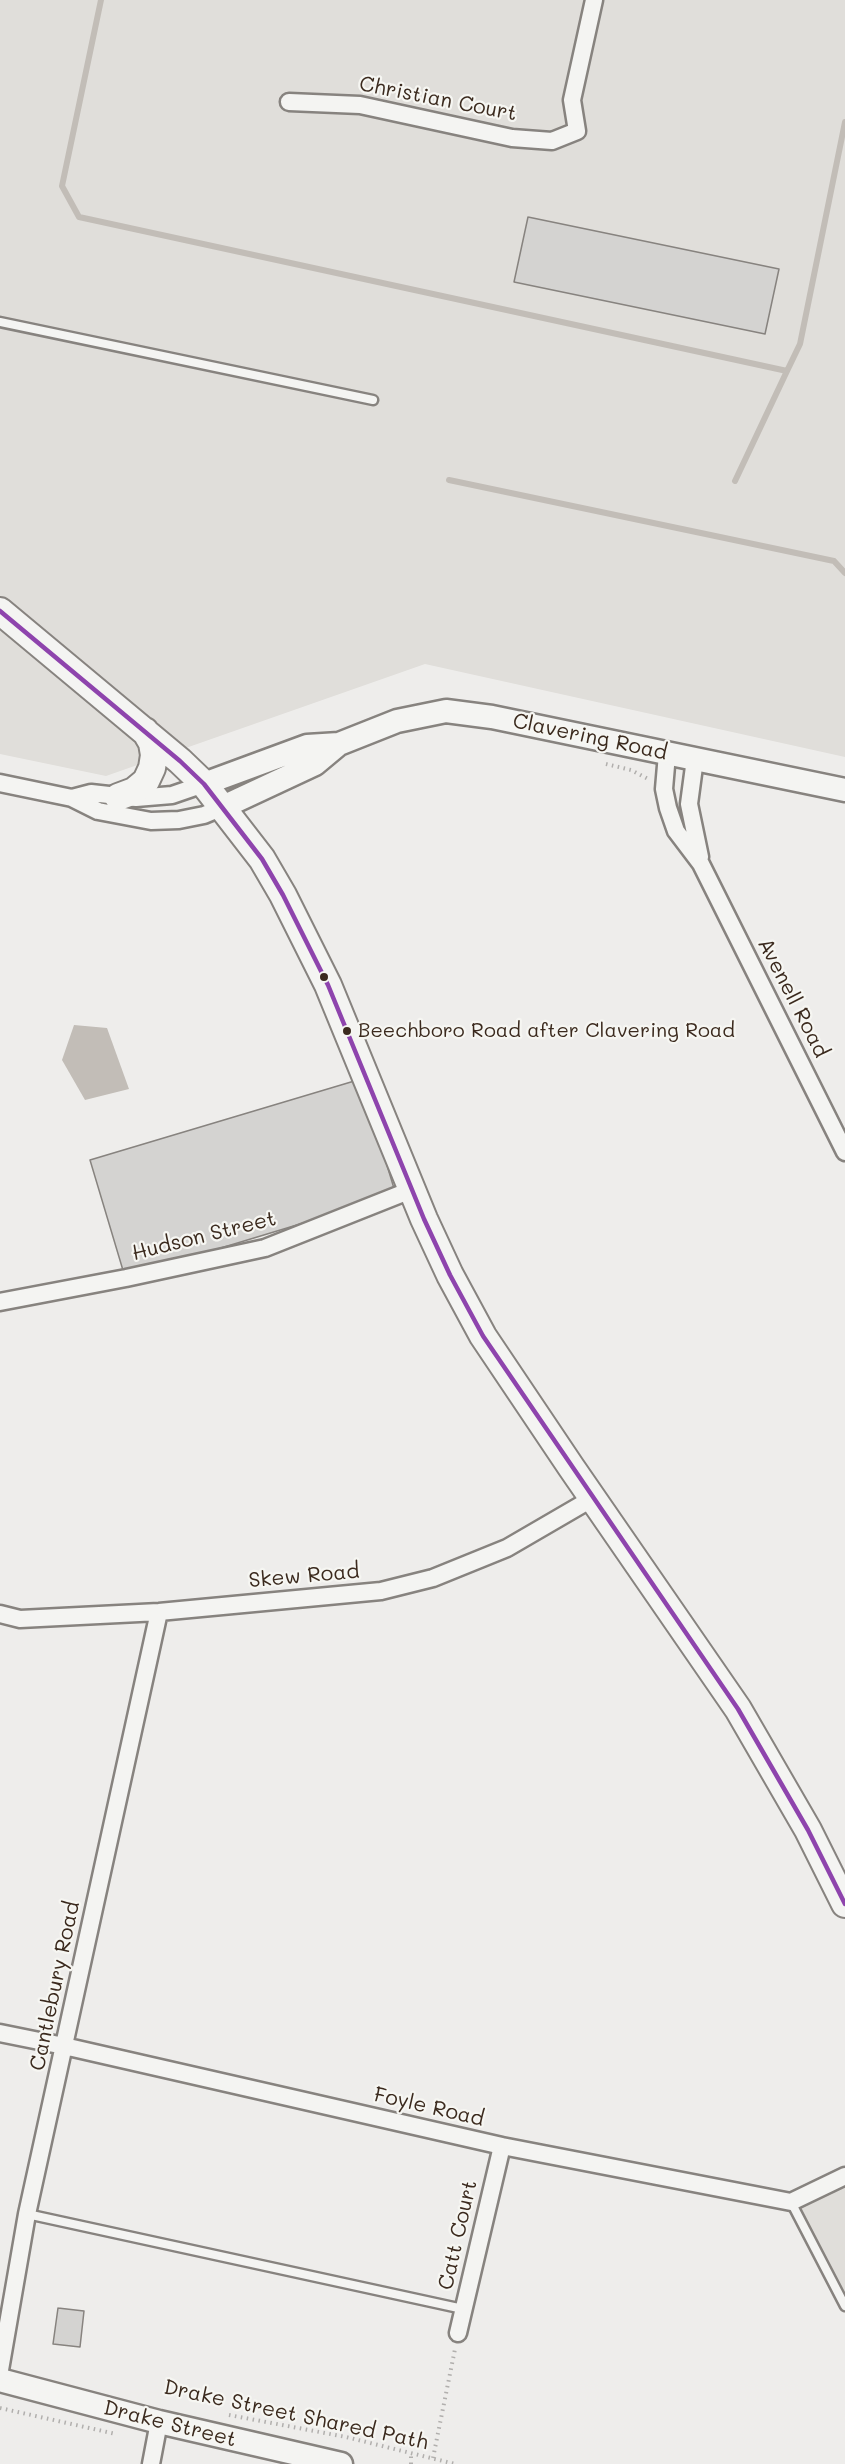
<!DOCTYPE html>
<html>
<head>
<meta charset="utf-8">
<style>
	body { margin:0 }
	canvas { display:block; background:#eeedeb }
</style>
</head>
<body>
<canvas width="845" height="2464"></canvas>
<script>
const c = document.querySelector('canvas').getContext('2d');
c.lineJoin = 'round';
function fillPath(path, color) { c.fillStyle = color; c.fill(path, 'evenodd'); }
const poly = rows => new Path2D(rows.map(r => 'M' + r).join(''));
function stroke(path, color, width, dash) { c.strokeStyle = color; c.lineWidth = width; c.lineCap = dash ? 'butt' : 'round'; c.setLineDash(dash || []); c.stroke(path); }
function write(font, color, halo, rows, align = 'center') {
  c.font = font + ' Mali,sans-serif'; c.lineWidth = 4.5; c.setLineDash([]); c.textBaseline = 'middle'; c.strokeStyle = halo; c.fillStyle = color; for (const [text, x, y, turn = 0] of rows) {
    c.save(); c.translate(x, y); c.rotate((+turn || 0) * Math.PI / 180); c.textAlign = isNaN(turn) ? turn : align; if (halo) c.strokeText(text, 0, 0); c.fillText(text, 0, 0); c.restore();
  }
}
const built = poly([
	[0,0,845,0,845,757,425,664,106,776,0,754],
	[845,2181,845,2306,794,2206]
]);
const water = poly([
	[74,1025,107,1028,129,1089,85,1100,62,1060]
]);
const stream = poly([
	[101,0,62,186,79,217,787,371,735,481],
	[787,371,800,344,845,122],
	[449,480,834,561,845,573]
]);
const building = poly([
	[528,217,779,269,765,334,514,282,528,217],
	[361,1079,396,1195,125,1277,90,1160,361,1079],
	[58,2308,84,2311,80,2347,53,2344,58,2308]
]);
const path = poly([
	[606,764,631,770,650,780],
	[0,2408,116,2434],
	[229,2415,346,2437,455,2464],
	[433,2458,455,2349],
	[411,2464,411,2453]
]);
const lane = poly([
	[0,322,373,400],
	[791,2202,845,2306],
	[27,2214,463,2309]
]);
const street = poly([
	[289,102,360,105,512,138,552,141,577,131,572,100,594,0],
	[667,754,664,789,668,808,676,831,701,864,845,1152],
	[695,759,689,804,700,857],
	[0,783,72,798,98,811,151,821,179,820,204,815,223,807],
	[72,798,91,793,136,798,172,795,204,784],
	[0,1302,126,1278,265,1248,411,1190],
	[0,1614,20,1619,159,1612,381,1591,433,1578,507,1548,593,1498],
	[0,2033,64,2046,502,2146,791,2202,845,2176],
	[458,2333,502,2146],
	[0,2370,27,2214,159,1612],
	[151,2464,159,2422]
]);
const secondary = poly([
	[204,784,307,746,339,744,397,721,446,711,492,717,845,790],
	[223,807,315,764,339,744],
	[0,2380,159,2422,341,2464]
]);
const primary = poly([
	[0,611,180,761,204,784,262,859,283,895,328,985,424,1219,450,1275,483,1336,571,1467,738,1709,808,1830,845,1904],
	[118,797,134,791,146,781,152,768,154,755,152,743,145,731]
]);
const bus1 = poly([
	[0,611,180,761,204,784,262,859,283,895,328,985,424,1219,450,1275,483,1336,738,1709,808,1830,845,1904]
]);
const markers = [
	[324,977,5,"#3b2a1e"],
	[347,1031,5,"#3b2a1e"]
];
const busNames = [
	["Beechboro Road after Clavering Road",358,1031]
];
const streetNames = [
	["Christian Court",438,99,11],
	["Clavering Road",590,737,12],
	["Avenell Road",793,998,63],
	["Hudson Street",204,1236,-14],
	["Skew Road",304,1576,-5],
	["Cantlebury Road",55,1986,-78],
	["Foyle Road",429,2107,13],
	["Catt Court",458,2235,-77],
	["Drake Street Shared Path",296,2415,12],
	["Drake Street",170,2424,14]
];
fillPath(built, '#e0deda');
fillPath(water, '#c2bdb7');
stroke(stream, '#c2bdb7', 6);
fillPath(building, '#d4d3d1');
stroke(building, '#87837f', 1.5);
stroke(lane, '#87837f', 13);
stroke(street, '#87837f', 21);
stroke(secondary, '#87837f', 27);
stroke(primary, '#87837f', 30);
stroke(path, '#b1afad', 4, [1.5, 4.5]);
stroke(lane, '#f4f4f2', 8);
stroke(street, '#f4f4f2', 16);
stroke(secondary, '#f4f4f2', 22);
stroke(primary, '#f4f4f2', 26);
stroke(bus1, '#8e44ad', 4.5);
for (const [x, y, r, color] of markers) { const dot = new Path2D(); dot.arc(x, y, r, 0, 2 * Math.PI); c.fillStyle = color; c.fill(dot); stroke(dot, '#f6f6f2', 2); }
write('20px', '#3b2a1e', '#f6f6f2', busNames, 'left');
write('21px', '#3b2a1e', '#f6f6f2', streetNames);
</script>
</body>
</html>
